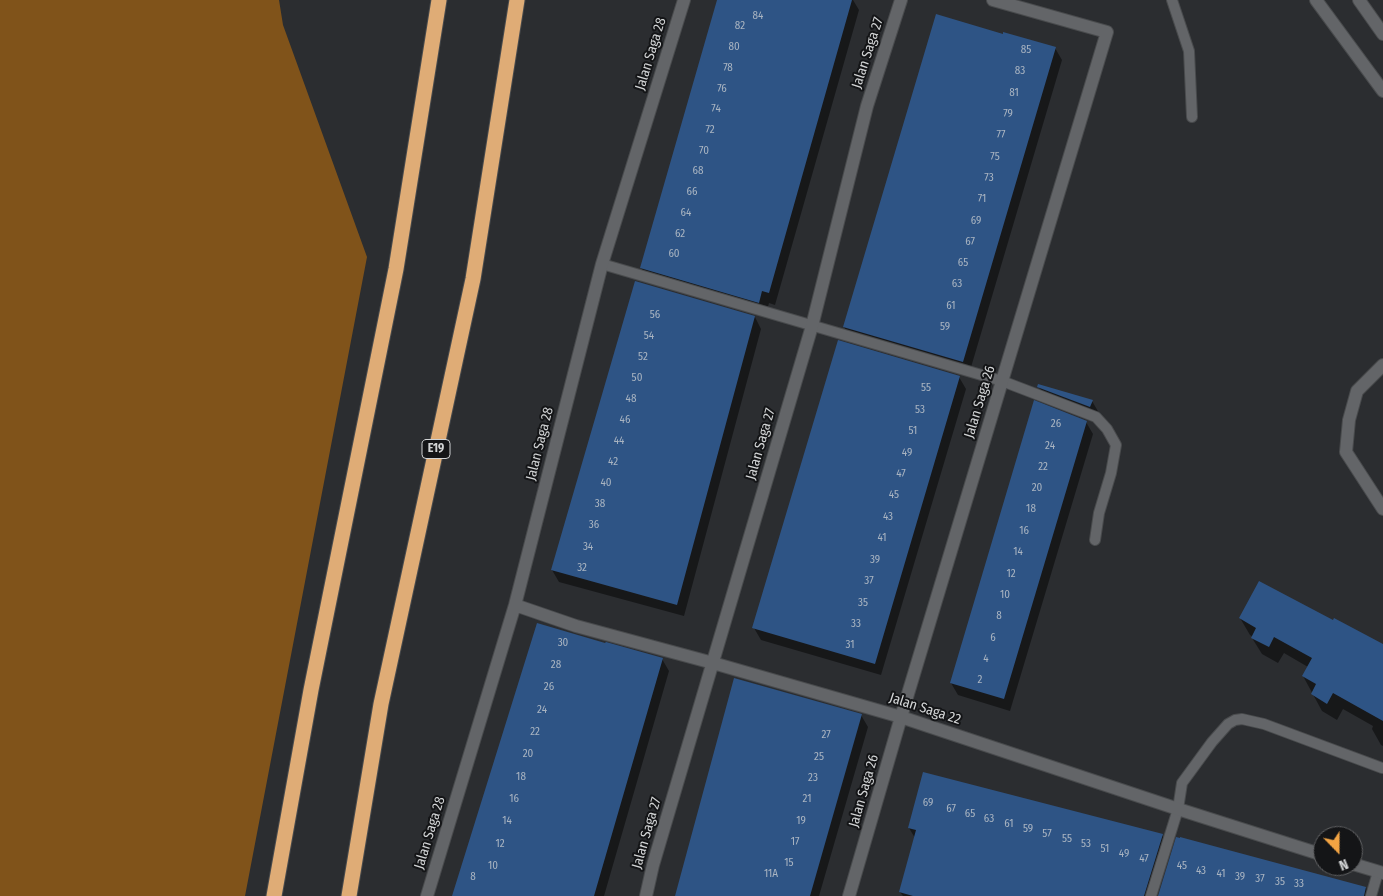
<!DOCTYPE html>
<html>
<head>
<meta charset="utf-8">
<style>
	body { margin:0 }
	#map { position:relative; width:1383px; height:896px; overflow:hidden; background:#2b2d30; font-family:"Fira Sans Condensed",sans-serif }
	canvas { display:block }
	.north { position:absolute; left:1313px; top:826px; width:50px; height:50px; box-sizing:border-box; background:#141517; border:1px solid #606163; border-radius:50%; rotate:158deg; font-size:14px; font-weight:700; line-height:20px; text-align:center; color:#d2d4d5 }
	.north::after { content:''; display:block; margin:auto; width:18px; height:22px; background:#f3a443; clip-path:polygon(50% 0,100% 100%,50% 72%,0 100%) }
</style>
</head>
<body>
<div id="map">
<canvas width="1383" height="896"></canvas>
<div class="north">N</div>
</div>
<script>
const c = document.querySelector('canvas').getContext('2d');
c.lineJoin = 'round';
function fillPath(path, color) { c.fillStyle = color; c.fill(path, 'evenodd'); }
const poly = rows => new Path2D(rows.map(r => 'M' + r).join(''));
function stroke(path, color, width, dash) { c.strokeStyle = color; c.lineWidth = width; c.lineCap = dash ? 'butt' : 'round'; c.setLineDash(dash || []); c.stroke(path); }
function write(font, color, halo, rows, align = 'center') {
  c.font = font + ' "Fira Sans Condensed",sans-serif'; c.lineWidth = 4; c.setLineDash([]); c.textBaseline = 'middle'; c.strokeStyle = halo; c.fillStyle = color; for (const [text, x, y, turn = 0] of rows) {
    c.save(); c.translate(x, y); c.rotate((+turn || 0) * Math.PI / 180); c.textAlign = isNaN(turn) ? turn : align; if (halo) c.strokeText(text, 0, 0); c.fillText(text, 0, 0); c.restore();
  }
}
const forest = poly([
	[0,0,279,0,283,25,367,257,245,896,0,896]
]);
const shadow = poly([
	[718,0,853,0,859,10,775,305,769,303,766,314,648,280,641,268],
	[1003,35,1055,48,1062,60,969,374,851,339,844,327],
	[755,317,761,329,684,616,559,582,552,570],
	[959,377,966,389,881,675,761,640,754,628],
	[1039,387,1092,401,1099,413,1097,419,1046,399],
	[1086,422,1093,434,1010,711,958,695,951,683],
	[1240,618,1383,650,1383,746,1381,745,1372,729,1373,726,1343,709,1337,720,1322,711,1303,676,1308,667,1284,653,1278,663,1262,654,1252,638,1253,637,1250,635],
	[662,659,669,671,604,896,453,896],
	[861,715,868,727,819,896,677,896],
	[909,828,1162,835,1169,847,1154,896,903,896,900,892,915,838],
	[1366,888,1371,896,1159,896]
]);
const building = poly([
	[717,0,852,0,769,293,762,291,759,303,640,268],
	[936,14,1003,34,1003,32,1056,47,963,362,843,327],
	[635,281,755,316,677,605,551,570],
	[838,340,960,376,875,664,752,628],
	[1038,384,1093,400,1090,407,1037,387],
	[1034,400,1087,421,1004,699,950,683],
	[1259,581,1333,620,1334,618,1383,644,1383,721,1333,693,1327,704,1311,694,1316,684,1302,676,1312,658,1274,637,1269,647,1251,638,1256,628,1239,618],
	[537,623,605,643,606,642,663,658,594,896,452,896],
	[734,678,862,714,810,896,675,896],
	[923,772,1163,834,1144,896,913,896,899,892,916,830,908,828],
	[1176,837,1180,838,1180,837,1366,887,1364,896,1158,896]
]);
const lane = poly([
	[1172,0,1189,51,1192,117],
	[602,264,1002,381,1096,417,1107,429,1116,445,1111,473,1099,513,1095,540],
	[1151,896,1178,809,1182,783,1212,742,1228,724,1235,720,1242,719,1264,724,1382,768],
	[1371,896,1378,872]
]);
const street = poly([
	[1316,0,1383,91],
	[1359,0,1383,34],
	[1383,365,1357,391,1349,420,1346,452,1383,509],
	[515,605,576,626,713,663,901,717,1178,809,1323,855],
	[1353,864,1383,873],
	[427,896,515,605,602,264,684,0],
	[646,896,653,865,812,326,867,106,901,0],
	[849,896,901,717,1107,32,993,0]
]);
const highway = poly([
	[274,896,311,690,396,269,439,0],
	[349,896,381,704,473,279,517,0]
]);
const numberNames = [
	["84",758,16],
	["82",740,26],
	["80",734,47],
	["85",1026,50],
	["78",728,68],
	["83",1020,71],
	["76",722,89],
	["81",1014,93],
	["74",716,109],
	["79",1008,114],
	["72",710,130],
	["77",1001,135],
	["70",704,151],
	["75",995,157],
	["68",698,171],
	["73",989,178],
	["66",692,192],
	["71",982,199],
	["64",686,213],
	["69",976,221],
	["62",680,234],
	["67",970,242],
	["60",674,254],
	["65",963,263],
	["63",957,284],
	["61",951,306],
	["56",655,315],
	["59",945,327],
	["54",649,336],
	["52",643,357],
	["50",637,378],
	["55",926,388],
	["48",631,399],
	["53",920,410],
	["46",625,420],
	["26",1056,424],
	["51",913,431],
	["44",619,441],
	["24",1050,446],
	["49",907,453],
	["42",613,462],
	["22",1043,467],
	["47",901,474],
	["40",606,483],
	["20",1037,488],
	["45",894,495],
	["38",600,504],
	["18",1031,509],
	["43",888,517],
	["36",594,525],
	["16",1024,531],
	["41",882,538],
	["34",588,547],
	["14",1018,552],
	["39",875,560],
	["32",582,568],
	["12",1011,574],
	["37",869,581],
	["10",1005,595],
	["35",863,603],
	["8",999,616],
	["33",856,624],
	["6",993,638],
	["30",563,643],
	["31",850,645],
	["4",986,659],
	["28",556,665],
	["2",980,680],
	["26",549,687],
	["24",542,710],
	["22",535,732],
	["27",826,735],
	["20",528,754],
	["25",819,757],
	["18",521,777],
	["23",813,778],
	["16",514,799],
	["21",807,799],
	["69",928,803],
	["67",951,809],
	["65",970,814],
	["63",989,819],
	["14",507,821],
	["19",801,821],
	["61",1009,824],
	["59",1028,829],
	["57",1047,834],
	["55",1067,839],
	["17",795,842],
	["12",500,844],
	["53",1086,844],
	["51",1105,849],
	["49",1124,854],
	["47",1144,859],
	["15",789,863],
	["10",493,866],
	["45",1182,866],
	["43",1201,871],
	["11A",771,874],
	["41",1221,874],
	["8",473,877],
	["39",1240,877],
	["37",1260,879],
	["35",1280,882],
	["33",1299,884]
];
const shields = [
	[436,449,28]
];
const shieldNames = [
	["E19",436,449]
];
const streetNames = [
	["Jalan Saga 27",868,53,-72],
	["Jalan Saga 28",651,54,-73],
	["Jalan Saga 26",980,402,-73],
	["Jalan Saga 28",540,444,-76],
	["Jalan Saga 27",761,444,-74],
	["Jalan Saga 22",925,709,18],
	["Jalan Saga 26",864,791,-74],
	["Jalan Saga 28",430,833,-73],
	["Jalan Saga 27",647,833,-74]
];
fillPath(forest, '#80531a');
fillPath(shadow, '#0007');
fillPath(building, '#2e5485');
stroke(lane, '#494b4d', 12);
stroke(street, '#494b4d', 14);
stroke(highway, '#494b4d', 17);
stroke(lane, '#636568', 10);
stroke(street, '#636568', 12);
stroke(highway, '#dfac76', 15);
write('11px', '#a9b4c1', null, numberNames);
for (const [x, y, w] of shields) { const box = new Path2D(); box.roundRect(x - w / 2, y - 9.5, w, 19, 4); c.fillStyle = '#141517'; c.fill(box); stroke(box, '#d2d4d5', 1); }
write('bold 12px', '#d2d4d5', null, shieldNames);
write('14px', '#d2d4d5', '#141517', streetNames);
</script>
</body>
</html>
